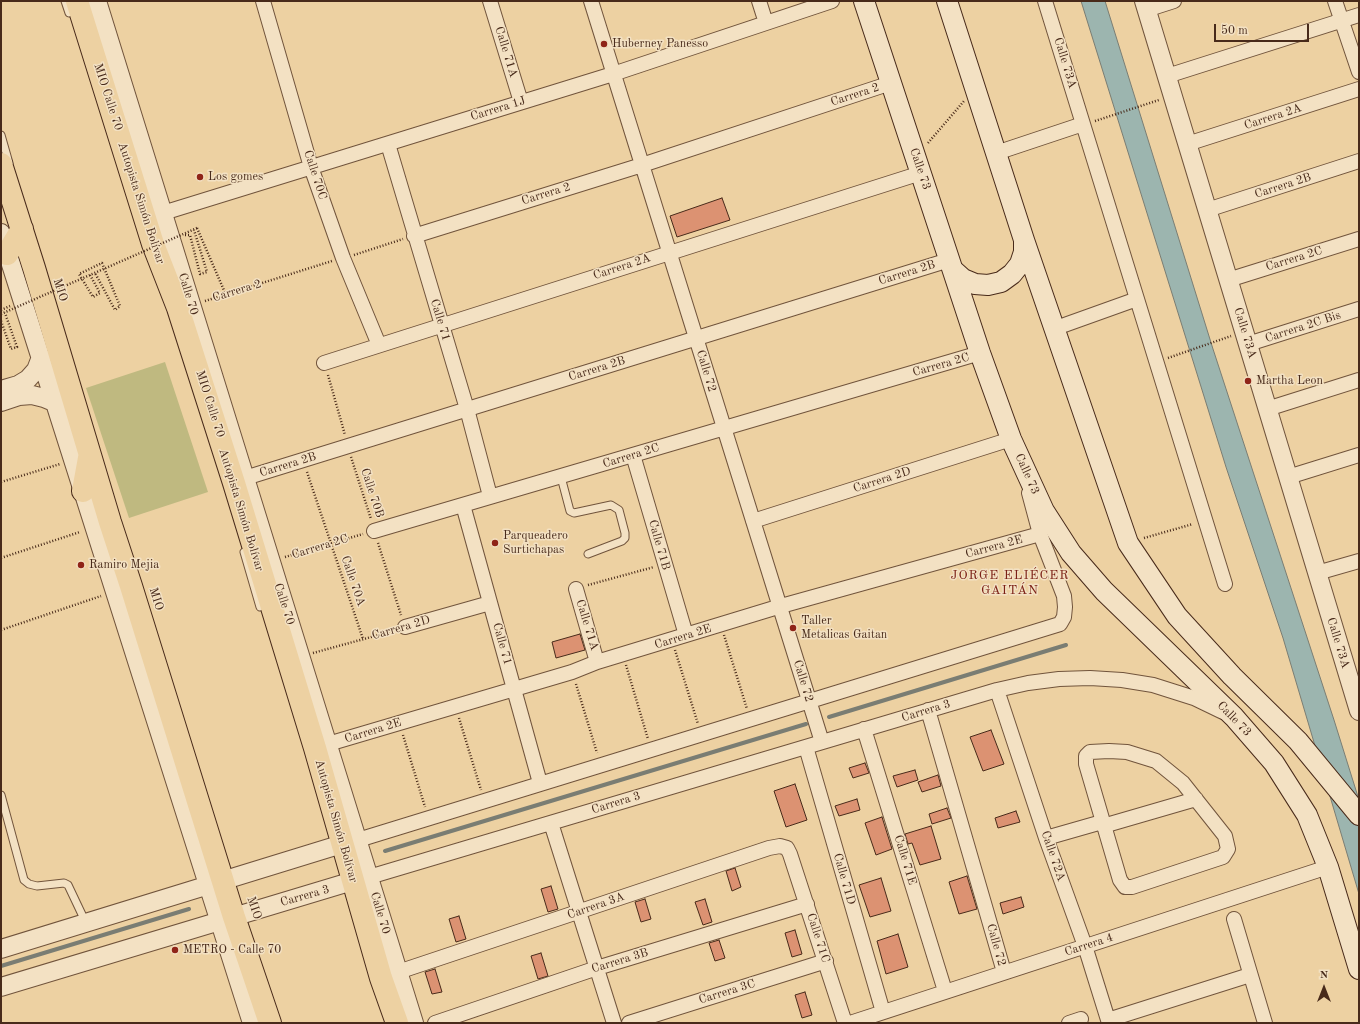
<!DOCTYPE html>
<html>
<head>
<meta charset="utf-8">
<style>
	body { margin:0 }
	#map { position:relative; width:1360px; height:1024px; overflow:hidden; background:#edd1a2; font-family:"Old Standard TT",serif }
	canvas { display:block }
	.frame { position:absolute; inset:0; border:2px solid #482a1a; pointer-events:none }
	.north { position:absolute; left:1304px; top:968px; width:40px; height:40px; -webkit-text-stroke:3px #f3e1c3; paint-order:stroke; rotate:0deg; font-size:11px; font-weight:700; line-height:16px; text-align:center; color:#482a1a }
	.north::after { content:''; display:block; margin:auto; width:14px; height:18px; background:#482a1a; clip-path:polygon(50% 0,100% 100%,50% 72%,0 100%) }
	.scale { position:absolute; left:1214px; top:24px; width:95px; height:18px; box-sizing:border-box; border:2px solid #482a1a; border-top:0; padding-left:5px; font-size:12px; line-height:14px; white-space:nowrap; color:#482a1a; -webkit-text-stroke:3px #f3e1c3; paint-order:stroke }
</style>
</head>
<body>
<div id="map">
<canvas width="1360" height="1024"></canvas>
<div class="frame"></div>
<div class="north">N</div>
<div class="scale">50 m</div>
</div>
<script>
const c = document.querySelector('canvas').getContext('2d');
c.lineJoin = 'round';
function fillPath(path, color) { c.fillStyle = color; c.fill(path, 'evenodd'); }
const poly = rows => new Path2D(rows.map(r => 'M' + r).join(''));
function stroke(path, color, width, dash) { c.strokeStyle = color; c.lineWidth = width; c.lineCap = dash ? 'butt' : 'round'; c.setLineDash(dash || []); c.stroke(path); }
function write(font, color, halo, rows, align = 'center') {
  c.font = font + ' "Old Standard TT",serif'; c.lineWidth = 3; c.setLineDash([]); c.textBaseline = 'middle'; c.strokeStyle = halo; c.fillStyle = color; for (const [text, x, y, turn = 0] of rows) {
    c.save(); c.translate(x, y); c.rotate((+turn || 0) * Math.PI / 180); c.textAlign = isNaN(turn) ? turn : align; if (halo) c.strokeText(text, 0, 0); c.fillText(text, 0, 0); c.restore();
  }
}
const green = poly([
	[165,362,208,492,129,518,86,388]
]);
const water = poly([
	[1081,1,1105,1,1213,349,1334,720,1359,800,1359,894,1283,638,1226,467,1081,1]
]);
const stream = poly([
	[829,717,1066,645],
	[385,851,806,724],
	[1,966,189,909]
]);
const building = poly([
	[722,198,730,220,677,237,670,216,722,198],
	[580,634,585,650,556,658,552,642,580,634],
	[991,730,1004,764,983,771,970,737,991,730],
	[865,763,869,773,853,778,849,768,865,763],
	[915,770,918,780,897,787,893,776,915,770],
	[938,775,941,786,922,792,918,782,938,775],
	[795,784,807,820,786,827,774,791,795,784],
	[857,799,860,810,839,816,835,806,857,799],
	[947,808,951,818,932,824,929,814,947,808],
	[1016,811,1020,822,998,828,995,818,1016,811],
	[882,817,892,849,876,855,865,823,882,817],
	[931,826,941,859,920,865,912,843,908,844,905,834,931,826],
	[735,868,741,887,732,891,726,871,735,868],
	[967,876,977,909,959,914,949,882,967,876],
	[881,878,891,911,870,917,859,885,881,878],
	[551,886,558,909,548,912,541,889,551,886],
	[1021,897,1024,907,1003,914,1000,903,1021,897],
	[645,899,651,919,641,922,635,902,645,899],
	[705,899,712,922,703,925,695,902,705,899],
	[459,916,466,939,456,942,449,919,459,916],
	[795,930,802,954,792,957,785,933,795,930],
	[898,934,908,967,886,974,877,941,898,934],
	[719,940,725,958,715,961,709,943,719,940],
	[541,953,548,976,538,979,531,956,541,953],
	[435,969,442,992,432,994,425,972,435,969],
	[805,992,812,1015,802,1018,795,995,805,992]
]);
const path = poly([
	[1095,121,1159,100],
	[928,143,964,101],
	[197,228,226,295],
	[185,235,190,235,200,274,207,272,194,230],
	[354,255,403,239],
	[90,275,100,293,93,297,79,274,102,263,120,306,115,310,95,273],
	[205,301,332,261],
	[1,310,10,306],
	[1,321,11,349,17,347,5,313],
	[1168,358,1231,336],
	[328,375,345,435],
	[351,457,371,519],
	[307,472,363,639],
	[1,482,60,464],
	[1144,538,1193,524],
	[378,543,401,615],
	[285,557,363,534],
	[1,558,80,532],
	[588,585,654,567],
	[1,630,101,596],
	[724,635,747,709],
	[675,650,698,724],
	[313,653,393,631],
	[626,665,648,739],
	[576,684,597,753],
	[459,718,481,790],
	[403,735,425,807]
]);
const service = poly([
	[65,1,69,13],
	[1,135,9,163],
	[561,477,570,511,574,513,611,505,619,510,625,533,625,538,622,541,588,554],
	[244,552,260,607],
	[1,795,24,880,29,884,37,886,64,883,68,885,86,923]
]);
const minor = poly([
	[263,1,311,167,343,258,379,345],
	[490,1,521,102],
	[591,1,822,742],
	[759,1,766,23],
	[1045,1,1225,584],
	[1335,1,1359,72],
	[1146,10,1174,1],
	[1167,76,1359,15],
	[388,144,467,409,490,496],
	[1187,144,1359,89],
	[996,153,1083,124],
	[1207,210,1359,161],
	[163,213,613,74,832,1],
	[414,236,642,165,891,83],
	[1228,280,1359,239],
	[1056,328,1137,299],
	[1248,344,1359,309],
	[324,363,921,173],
	[1267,409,1359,380],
	[633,455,686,635],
	[1288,477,1359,455],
	[245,478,949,260],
	[463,505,540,783],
	[753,521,1011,439],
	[374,531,980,353],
	[1317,573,1359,561],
	[576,589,597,662],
	[405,627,490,603],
	[997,690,1046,838,1085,946,1109,1023],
	[928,710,1004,972],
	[864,729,945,991],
	[328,744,572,672,597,662,781,606,1040,534],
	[806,747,883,1012],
	[1109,751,1127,752,1156,761,1183,783,1225,836,1228,849,1223,857,1132,887,1125,887,1120,880,1086,764,1086,756,1090,752,1109,751],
	[551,823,614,1023],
	[1103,826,1196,799],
	[1046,838,1102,822],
	[358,840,1060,624,1064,617,1065,607,1064,596,1040,534,1029,493],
	[369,877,997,690,1028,683,1059,679,1090,678,1122,680,1153,685,1194,698,1223,712],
	[1234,919,1265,1023],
	[398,972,769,848,780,846,787,848,790,854,845,1023],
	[1108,1020,1250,975],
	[435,1023,597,968,807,904],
	[629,1023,826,961],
	[850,1023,1328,867],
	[1069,1023,1081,1019]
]);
const tertiary = poly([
	[97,1,414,1023],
	[1144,1,1359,711],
	[1,233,252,1023],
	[1,390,18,385,28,379,36,370,41,357],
	[1,402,19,396,32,395,44,398,56,403],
	[1,949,355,840],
	[1,987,366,877]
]);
const secondary = poly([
	[864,1,980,353,1011,439,1044,511,1071,553,1104,591,1234,717,1274,763,1307,815,1328,867,1359,969],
	[947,1,1024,240,1128,543,1177,616,1232,676,1298,741,1359,815],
	[953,270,963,279,975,284,988,285,1001,282,1012,274,1020,264,1024,252,1024,240]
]);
const trunk = poly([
	[77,1,153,244,178,308,234,483,315,748,381,978,397,1023],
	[1,164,34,268,110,522,131,586,234,917,270,1023],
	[7,254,22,229],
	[83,491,89,458]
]);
const pathBridge = poly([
	[1,314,197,228]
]);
const markers = [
	[604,44,4,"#8f2418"],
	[200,177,4,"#8f2418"],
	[1248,381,4,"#8f2418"],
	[495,543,4,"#8f2418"],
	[81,565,4,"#8f2418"],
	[793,628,4,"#8f2418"],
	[175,950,4,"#8f2418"]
];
const poiNames = [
	["Huberney Panesso",612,44],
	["Los gomes",208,177],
	["Martha Leon",1256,381],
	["Parqueadero",503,536],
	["Surtichapas",503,550],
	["Ramiro Mejia",89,565],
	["Taller",801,621],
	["Metalicas Gaitan",801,635],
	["METRO - Calle 70",183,950]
];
const streetNames = [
	["Calle 71A",506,52,73],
	["Calle 73A",1065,63,73],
	["Carrera 2",855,95,-18],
	["MIO Calle 70",108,97,72],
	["Carrera 1J",498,109,-17],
	["Carrera 2A",1273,117,-18],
	["Calle 73",920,169,71],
	["Calle 70C",315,175,72],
	["Carrera 2B",1283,186,-18],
	["Carrera 2",546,194,-17],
	["Autopista Simón Bolívar",141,203,72],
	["Carrera 2C",1294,259,-17],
	["Carrera 2A",622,267,-18],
	["Carrera 2B",907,273,-17],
	["MIO",60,290,73],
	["Carrera 2",237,291,-17],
	["Calle 70",188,294,73],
	["Calle 71",440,320,73],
	["Carrera 2C Bis",1303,327,-18],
	["Calle 73A",1245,333,73],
	["Carrera 2C",941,365,-16],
	["Carrera 2B",597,369,-17],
	["Calle 72",706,371,73],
	["MIO Calle 70",210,404,72],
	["Carrera 2C",631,456,-17],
	["Carrera 2B",288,465,-17],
	["Calle 73",1027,474,66],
	["Carrera 2D",882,480,-18],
	["Calle 70B",372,493,72],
	["Autopista Simón Bolívar",241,510,73],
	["Calle 71B",659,545,74],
	["Carrera 2C",320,547,-17],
	["Carrera 2E",994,547,-15],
	["Calle 70A",353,581,71],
	["MIO",156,599,73],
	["Calle 70",284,604,72],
	["Calle 71A",587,625,73],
	["Carrera 2D",401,628,-16],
	["Carrera 2E",683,637,-17],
	["Calle 73A",1338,643,73],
	["Calle 71",502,644,74],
	["Calle 72",803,681,73],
	["Carrera 3",926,711,-17],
	["Calle 73",1234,719,46],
	["Carrera 2E",373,731,-17],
	["Carrera 3",616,803,-17],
	["Autopista Simón Bolívar",336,821,74],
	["Calle 72A",1053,856,71],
	["Calle 71E",905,860,73],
	["Calle 71D",844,879,74],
	["Carrera 3",305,896,-16],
	["Carrera 3A",596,906,-19],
	["MIO",254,908,71],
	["Calle 70",380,913,73],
	["Calle 71C",818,938,72],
	["Calle 72",996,945,74],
	["Carrera 4",1089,945,-18],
	["Carrera 3B",620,961,-17],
	["Carrera 3C",727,992,-17]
];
const neighbourhoodNames = [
	["JORGE ELIÉCER",1010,576],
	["GAITÁN",1010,591]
];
fillPath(green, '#bfb980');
fillPath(water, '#9cb5af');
stroke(water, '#7a7d73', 1);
stroke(stream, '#7a7d73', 4);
fillPath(building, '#dc9272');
stroke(building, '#482a1a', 1);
stroke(service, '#71543c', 9);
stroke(minor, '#71543c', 16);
stroke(tertiary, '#71543c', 20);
stroke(secondary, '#482a1a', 22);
stroke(trunk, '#482a1a', 24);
stroke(path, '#482a1a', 2.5, [1, 2]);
stroke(service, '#f3e1c3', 7);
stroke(minor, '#f3e1c3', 14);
stroke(tertiary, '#f3e1c3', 18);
stroke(secondary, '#f3e1c3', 20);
stroke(trunk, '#edd1a2', 22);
stroke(pathBridge, '#482a1a', 2.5, [1, 2]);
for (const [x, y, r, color] of markers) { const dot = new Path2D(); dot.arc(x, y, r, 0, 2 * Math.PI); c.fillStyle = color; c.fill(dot); stroke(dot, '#f3e1c3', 1.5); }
write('12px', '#482a1a', '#f3e1c3', poiNames, 'left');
write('12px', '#482a1a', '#f3e1c3', streetNames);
c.letterSpacing = '1px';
write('13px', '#7a1f14', '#f3e1c3', neighbourhoodNames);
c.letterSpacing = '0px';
</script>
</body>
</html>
